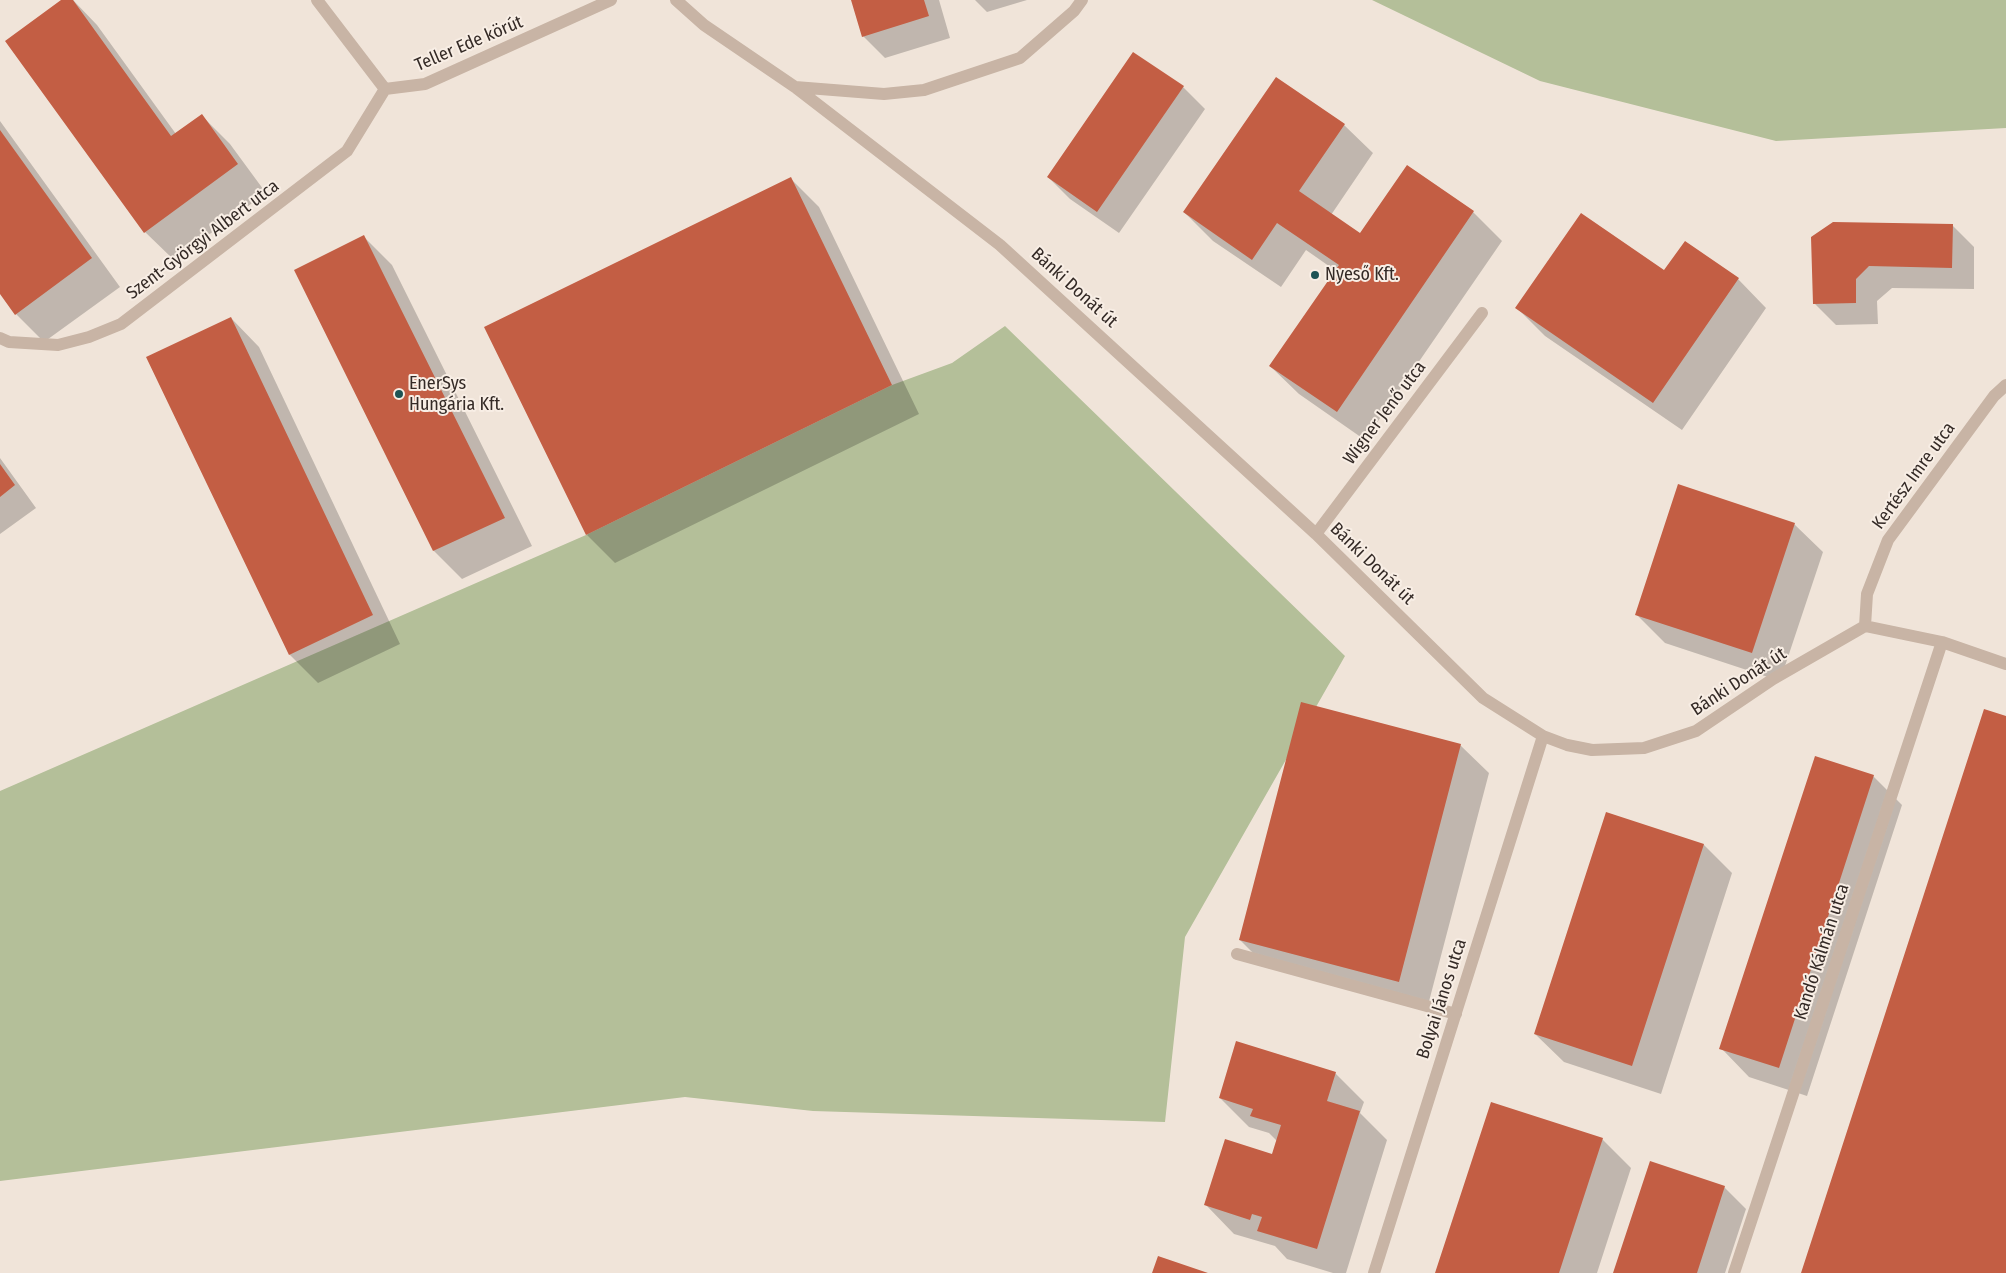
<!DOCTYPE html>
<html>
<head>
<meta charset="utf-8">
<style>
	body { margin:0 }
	canvas { display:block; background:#f0e4d9 }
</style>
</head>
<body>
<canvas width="2006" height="1273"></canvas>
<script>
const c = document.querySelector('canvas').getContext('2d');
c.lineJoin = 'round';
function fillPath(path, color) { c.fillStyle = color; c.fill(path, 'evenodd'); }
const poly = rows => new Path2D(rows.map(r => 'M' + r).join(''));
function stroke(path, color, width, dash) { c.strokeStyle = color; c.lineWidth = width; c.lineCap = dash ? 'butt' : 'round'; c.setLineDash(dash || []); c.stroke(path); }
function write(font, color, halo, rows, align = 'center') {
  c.font = font + ' "Fira Sans Condensed",sans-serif'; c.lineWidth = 4; c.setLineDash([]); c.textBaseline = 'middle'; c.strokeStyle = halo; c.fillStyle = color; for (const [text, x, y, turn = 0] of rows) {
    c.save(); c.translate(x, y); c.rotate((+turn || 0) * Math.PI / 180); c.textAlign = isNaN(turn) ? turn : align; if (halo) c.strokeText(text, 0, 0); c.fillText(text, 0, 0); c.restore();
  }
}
const green = poly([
	[1372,0,2006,0,2006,128,1776,141,1540,81],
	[1005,326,1345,656,1185,937,1165,1122,813,1111,685,1097,0,1181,0,791,586,535,892,385,952,363]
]);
const shadow = poly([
	[63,0,73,0,97,25,176,134,202,116,230,144,266,193,174,260,145,232],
	[852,0,939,0,950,38,885,58,863,36],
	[975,0,1027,0,987,12],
	[1183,87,1205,109,1119,233,1070,199,1048,177],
	[0,121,120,287,44,342,16,314,0,292],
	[1344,125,1373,153,1331,215,1360,235,1407,167,1473,212,1502,241,1365,440,1299,394,1270,366,1336,271,1306,250,1281,287,1213,241,1184,212],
	[790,178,819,207,919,414,615,563,587,535],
	[1952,225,1974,247,1974,289,1892,288,1877,301,1878,324,1836,325,1814,303,1813,238],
	[364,237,392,265,532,546,462,579,434,551],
	[1665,272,1738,279,1766,308,1682,430,1545,336,1517,308],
	[231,318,259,347,400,644,318,683,290,655],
	[0,458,36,508,0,534],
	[1794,524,1823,552,1780,681,1665,643,1637,615],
	[1460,745,1489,773,1427,1009,1268,968,1240,940],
	[1873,776,1902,805,1807,1096,1749,1077,1721,1048],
	[1607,813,1704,845,1732,873,1661,1094,1564,1062,1535,1034],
	[1335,1073,1364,1102,1360,1113,1387,1140,1346,1273,1333,1273,1287,1259,1275,1246,1234,1234,1206,1205,1272,1155,1277,1141,1269,1133,1249,1127,1220,1098],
	[1602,1139,1631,1168,1597,1273,1437,1273],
	[1724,1187,1746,1209,1725,1273,1614,1273]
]);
const building = poly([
	[61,0,73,0,171,136,202,114,238,164,144,233,5,41],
	[851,0,924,0,929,16,862,37],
	[1133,52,1184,86,1097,212,1047,177],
	[1276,77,1345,124,1299,191,1360,233,1407,165,1474,211,1337,412,1269,366,1339,265,1277,223,1252,260,1183,212],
	[0,130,92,258,15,315,0,294],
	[791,177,892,385,586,535,484,327],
	[1581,213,1664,270,1685,241,1739,278,1653,403,1515,308],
	[1833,222,1953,224,1952,268,1869,266,1856,279,1856,303,1813,304,1811,237],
	[364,235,505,518,433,551,294,270],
	[231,317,373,615,289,655,146,357],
	[0,464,15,485,0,497],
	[1678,484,1795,523,1752,653,1635,615],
	[1301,702,1461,744,1399,982,1239,940],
	[1984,709,2006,716,2006,1273,1801,1273],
	[1815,756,1874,775,1779,1068,1719,1049],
	[1606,812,1704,844,1632,1066,1534,1034],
	[1236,1041,1336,1072,1327,1101,1360,1111,1317,1249,1257,1231,1262,1217,1252,1214,1250,1220,1204,1205,1225,1139,1272,1154,1281,1125,1250,1116,1253,1109,1219,1098],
	[1491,1102,1603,1138,1559,1273,1435,1273],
	[1650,1161,1725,1186,1697,1273,1613,1273],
	[1158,1256,1208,1273,1152,1273]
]);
const minor = poly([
	[317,0,385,89,425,84,611,0],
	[676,0,704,25,795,87,1000,245,1316,534,1483,698,1543,736,1567,745,1592,750,1644,748,1696,731,1773,679,1865,626,1942,642,2006,664],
	[795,87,884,94,924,90,1020,58,1074,11,1082,0],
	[0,338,9,342,58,345,89,337,121,324,347,151,385,89],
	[1316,534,1482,313],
	[1865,626,1867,594,1888,540,1994,396,2006,385],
	[1237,954,1456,1014],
	[1374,1273,1543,736],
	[1734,1273,1942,642]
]);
const markers = [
	[1315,275,5,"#1d5354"],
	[399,394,5,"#1d5354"]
];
const streetNames = [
	["Teller Ede körút",469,44,-23],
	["Szent-Györgyi Albert utca",203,240,-37],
	["Bánki Donát út",1074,288,42],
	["Wigner Jenő utca",1385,413,-53],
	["Kertész Imre utca",1914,476,-54],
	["Bánki Donát út",1372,564,44],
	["Bánki Donát út",1739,682,-33],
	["Kandó Kálmán utca",1822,952,-72],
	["Bolyai János utca",1442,999,-72]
];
const poiNames = [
	["Nyeső Kft.",1325,275],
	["EnerSys",409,384],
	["Hungária Kft.",409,405]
];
fillPath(green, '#b4bf99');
fillPath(shadow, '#0003');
fillPath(building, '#c35e44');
stroke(minor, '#c8b4a5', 12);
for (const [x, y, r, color] of markers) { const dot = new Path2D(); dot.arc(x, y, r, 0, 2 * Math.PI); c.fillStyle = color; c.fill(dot); stroke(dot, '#f8eee5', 2); }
write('18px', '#342a26', '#f8eee5', streetNames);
write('18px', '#342a26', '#f8eee5', poiNames, 'left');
</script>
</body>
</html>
